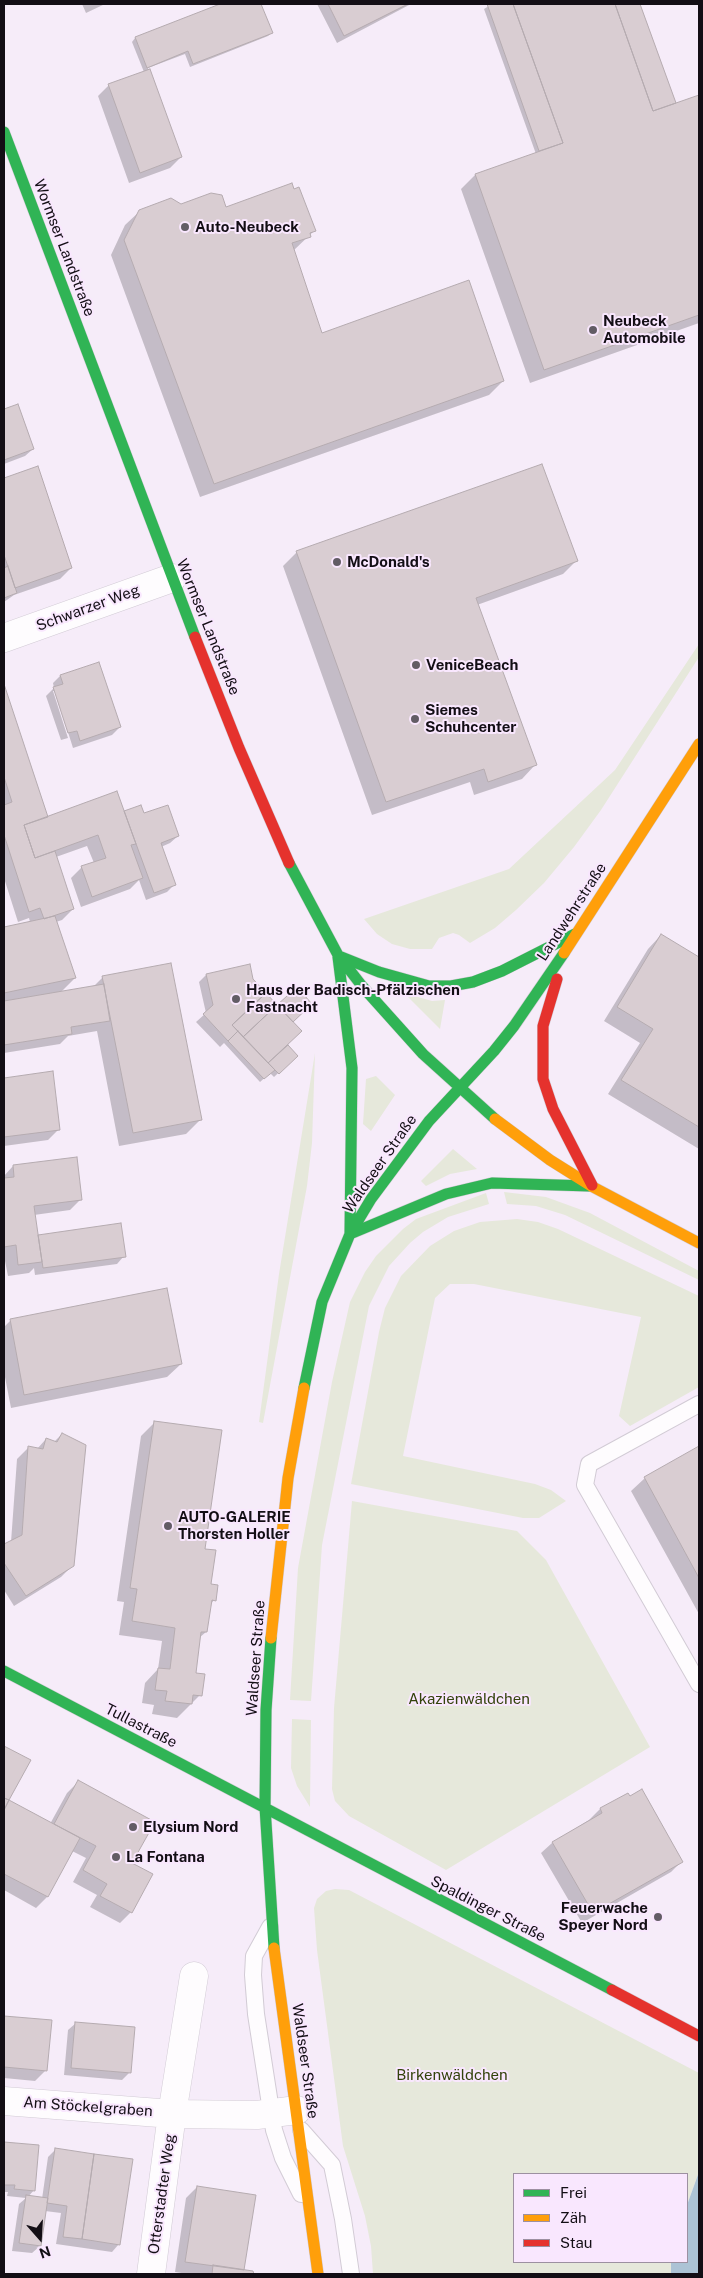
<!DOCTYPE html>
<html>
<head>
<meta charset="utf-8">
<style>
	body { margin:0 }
	#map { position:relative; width:703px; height:2278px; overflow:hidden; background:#f6ecf9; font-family:"Public Sans",sans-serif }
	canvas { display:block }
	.frame { position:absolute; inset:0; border:5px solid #130e15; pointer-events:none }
	.legend { position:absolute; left:513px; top:2173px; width:175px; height:90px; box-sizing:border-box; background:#f9e7fe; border:1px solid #9d90a1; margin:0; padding:6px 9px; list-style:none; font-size:15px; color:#130e15 }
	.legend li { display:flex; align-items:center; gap:10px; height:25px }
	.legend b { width:25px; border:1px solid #9d90a1 }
	.north { position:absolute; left:15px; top:2213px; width:50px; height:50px; -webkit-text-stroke:4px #f9e7fe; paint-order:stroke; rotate:161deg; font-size:14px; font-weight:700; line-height:20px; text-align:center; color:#130e15 }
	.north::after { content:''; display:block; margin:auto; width:18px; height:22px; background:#130e15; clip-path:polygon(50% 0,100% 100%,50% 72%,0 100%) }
</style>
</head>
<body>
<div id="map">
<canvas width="703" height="2278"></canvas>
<div class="frame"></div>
<ul class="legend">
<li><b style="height:6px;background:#30b455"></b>Frei</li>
<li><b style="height:6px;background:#ff9f0a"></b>Zäh</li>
<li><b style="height:6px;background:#e5322d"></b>Stau</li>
</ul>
<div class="north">N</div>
</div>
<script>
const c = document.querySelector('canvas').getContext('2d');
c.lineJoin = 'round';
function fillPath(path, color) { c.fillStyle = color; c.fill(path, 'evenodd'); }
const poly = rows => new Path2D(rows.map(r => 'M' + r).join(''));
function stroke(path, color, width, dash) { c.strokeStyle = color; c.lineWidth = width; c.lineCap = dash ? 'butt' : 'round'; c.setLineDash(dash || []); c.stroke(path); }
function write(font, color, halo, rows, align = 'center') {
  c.font = font + ' "Public Sans",sans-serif'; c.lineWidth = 4; c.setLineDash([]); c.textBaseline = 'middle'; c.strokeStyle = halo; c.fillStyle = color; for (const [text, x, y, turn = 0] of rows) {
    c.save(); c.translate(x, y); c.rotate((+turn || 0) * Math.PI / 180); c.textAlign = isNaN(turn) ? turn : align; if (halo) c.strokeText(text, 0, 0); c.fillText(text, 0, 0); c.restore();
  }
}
const green = poly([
	[699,644,699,657,601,810,574,847,544,883,516,910,495,928,470,943,459,935,453,933,439,938,432,949,410,949,392,944,377,934,364,919,509,869,615,770],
	[404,993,432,1001,445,1000,440,1029],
	[315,1053,312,1143,307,1186,263,1423,259,1422,279,1274],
	[376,1076,395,1095,371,1131,363,1124,366,1079],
	[453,1149,477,1169,450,1174,426,1186,421,1181],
	[504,1192,546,1197,590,1213,699,1271,699,1280,565,1215,536,1206,507,1204],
	[486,1193,489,1204,448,1217,423,1232,410,1243,389,1266,369,1306,322,1545,311,1701,290,1700,298,1568,332,1382,350,1302,365,1272,376,1256,403,1229,416,1219],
	[517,1219,538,1222,558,1229,699,1296,699,1387,630,1426,619,1416,641,1317,474,1284,450,1284,435,1298,403,1456,535,1484,551,1490,566,1501,539,1518,523,1518,351,1484,379,1332,385,1308,401,1276,430,1246,454,1231,480,1222],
	[352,1501,517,1531,546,1560,650,1747,446,1870,349,1816,335,1801,332,1789,334,1708],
	[292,1719,311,1720,310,1807,297,1786,291,1768],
	[335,1889,349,1890,699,2073,699,2172,687,2205,687,2174,514,2174,514,2262,671,2262,671,2274,373,2274,371,2246,365,2216,343,2146,317,1950,314,1908,317,1899,326,1891]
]);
const water = poly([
	[699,2172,699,2274,671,2274,671,2262,687,2262,687,2205]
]);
const shadow = poly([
	[82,4,105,4,86,13],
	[223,4,260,4,271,33,268,36,190,67,185,54,148,68,181,157,170,168,129,183,98,96,109,85,144,72,132,42,135,38],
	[317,4,411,4,337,43],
	[492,4,639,4,675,105,699,96,699,323,530,383,461,189,475,175,536,154,484,9],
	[181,206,314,231,293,251,321,335,503,381,489,395,200,497,111,255,125,225,140,211],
	[17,406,33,449,25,456,4,464,4,410],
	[37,468,71,568,60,579,14,595,4,602,4,479],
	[297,552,577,560,563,574,477,605,535,765,522,779,474,795,470,782,372,815,283,566],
	[60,676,120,727,112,735,73,748,55,691,53,691,68,738,61,740,46,696,54,688,53,683],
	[4,688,47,818,123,813,144,815,178,836,170,843,161,847,175,884,167,892,146,900,139,880,130,889,81,907,71,878,82,867,94,863,87,846,56,857,73,909,62,920,56,922,75,978,60,993,93,987,103,977,200,1120,186,1134,119,1146,97,1031,68,1036,60,1044,4,1053,4,927,30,922,29,918,18,922,4,878],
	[661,935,699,958,699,1149,608,1094,640,1043,604,1021,648,949],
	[206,975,252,980,291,1022,286,1045,296,1056,274,1077,270,1073,260,1082,224,1043,220,1047,196,1022,206,1013,199,982],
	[52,1073,59,1129,48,1140,4,1146,4,1079],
	[13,1166,81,1199,70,1210,34,1215,37,1236,124,1256,117,1264,35,1275,34,1268,29,1273,8,1276,4,1256,4,1176],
	[166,1290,181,1364,167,1377,11,1408,4,1372,4,1327,10,1321],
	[155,1422,204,1550,209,1585,214,1600,210,1605,206,1632,199,1638,194,1674,200,1695,177,1718,152,1714,154,1705,142,1703,145,1683,158,1669,162,1641,119,1635,124,1602,117,1601,141,1436],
	[62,1434,73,1565,61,1577,14,1606,4,1590,4,1545,11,1542,17,1459,28,1448,37,1449,46,1439,54,1442],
	[699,1448,699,1614,631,1491,645,1478],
	[4,1747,29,1761,7,1801,50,1824,67,1793,78,1782,131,1864,131,1912,120,1923,90,1907,97,1895,73,1882,86,1858,72,1851,47,1897,36,1908,4,1890],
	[628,1794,682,1861,671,1872,582,1923,541,1853,552,1843,589,1820,600,1809],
	[4,2017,51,2022,46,2070,35,2081,4,2078],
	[76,2023,129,2073,122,2080,64,2075,68,2030],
	[4,2143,38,2146,34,2190,28,2197,42,2199,48,2157,55,2150,119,2244,112,2252,56,2244,61,2213,45,2211,40,2246,32,2253,12,2251,19,2204,26,2198,7,2196,8,2192,4,2192],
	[197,2187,243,2271,252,2274,188,2274,175,2272,186,2198]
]);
const building = poly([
	[220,4,261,4,273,33,193,64,188,51,147,68,135,37,220,4],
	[328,4,408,4,344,36,328,4],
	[487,4,513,4,563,143,539,151,487,4],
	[513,4,615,4,653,111,699,95,699,315,544,370,475,174,563,143,513,4],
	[615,4,640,4,676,103,653,111,615,4],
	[150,69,182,157,140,173,108,84,150,69],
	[292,183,294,189,299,187,316,231,310,233,311,237,292,243,322,333,469,280,504,381,214,484,124,240,139,210,171,198,181,204,211,193,222,195,226,207,292,183],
	[18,404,34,449,4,460,4,409,18,404],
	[542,464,578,561,476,598,537,765,488,782,484,769,386,802,296,551,542,464],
	[38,466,72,568,15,588,4,555,4,478,38,466],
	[8,566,17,593,4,598,4,568,8,566],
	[99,662,121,727,80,741,77,731,68,733,53,687,63,684,60,675,99,662],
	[4,684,48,817,24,825,35,858,55,851,74,909,44,919,40,908,29,912,4,835,4,805,12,802,4,777,4,684],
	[117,791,136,844,131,845,143,878,92,897,81,866,106,858,98,835,35,858,24,825,117,791],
	[141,805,144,813,168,805,179,836,161,843,176,885,154,893,124,811,141,805],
	[55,916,76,978,4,993,4,927,55,916],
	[661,934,699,957,699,1127,621,1080,653,1029,617,1007,661,934],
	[171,963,202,1120,133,1133,102,976,171,963],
	[250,964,253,979,266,993,232,1025,238,1031,228,1041,203,1014,213,1005,206,974,250,964],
	[104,984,110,1021,71,1027,72,1034,4,1045,4,1001,104,984],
	[297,987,312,1004,293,1022,277,1005,297,987],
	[266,993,277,1005,243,1037,232,1025,266,993],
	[277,1005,302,1031,268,1063,243,1037,277,1005],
	[238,1031,275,1070,264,1079,228,1041,238,1031],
	[288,1045,298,1056,279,1074,268,1063,288,1045],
	[53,1071,60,1130,4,1137,4,1078,53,1071],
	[77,1157,82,1200,34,1206,42,1262,18,1265,16,1245,4,1247,4,1178,14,1177,13,1165,77,1157],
	[121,1223,126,1257,43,1268,38,1235,121,1223],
	[167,1288,182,1364,24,1395,10,1319,167,1288],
	[154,1421,222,1430,205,1549,216,1550,211,1584,218,1585,216,1601,212,1600,207,1632,201,1632,196,1673,205,1674,202,1696,193,1695,192,1704,165,1701,167,1691,155,1690,158,1668,170,1669,175,1628,132,1621,137,1589,130,1588,154,1421],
	[62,1433,86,1445,74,1566,26,1596,4,1563,4,1544,22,1535,28,1446,43,1449,46,1438,57,1442,62,1433],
	[699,1446,699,1578,644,1477,699,1446],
	[4,1746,31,1760,9,1800,4,1798,4,1746],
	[78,1780,155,1822,132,1863,153,1874,132,1913,100,1896,107,1884,83,1870,96,1846,54,1824,78,1780],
	[642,1789,683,1862,593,1913,552,1842,602,1813,600,1808,628,1793,630,1796,642,1789],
	[4,1798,9,1800,4,1810,4,1798],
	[9,1800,80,1838,48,1897,4,1874,4,1810,9,1800],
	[4,2016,52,2020,47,2071,4,2067,4,2016],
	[75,2022,135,2027,131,2073,71,2068,75,2022],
	[4,2142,39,2145,35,2191,14,2189,15,2185,4,2185,4,2142],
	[55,2148,94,2154,82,2239,63,2237,67,2206,47,2203,55,2148],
	[94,2154,133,2159,120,2245,82,2239,94,2154],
	[197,2186,256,2195,244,2270,185,2262,197,2186],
	[26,2195,48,2198,41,2246,19,2243,26,2195],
	[213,2265,253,2271,254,2274,212,2274,213,2265]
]);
const lane = poly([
	[699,1404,589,1464,585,1485,699,1684],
	[270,1927,254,1956,253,1975,256,2014,274,2130,283,2158,301,2194],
	[301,2130,332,2165,343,2219,351,2274]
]);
const street = poly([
	[4,638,172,578],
	[4,2101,172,2114,194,1976],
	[151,2274,172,2114,257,2115,297,2110]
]);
const fast = poly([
	[4,132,195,637],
	[289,863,338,955,362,986,423,1054,495,1119],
	[339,956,379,972,429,986,451,986,473,982,502,971,575,934],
	[338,957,352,1068,350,1233],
	[350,1234,446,1194,492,1183,589,1186],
	[304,1388,322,1302,350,1234,371,1199,429,1121,494,1051,514,1026,564,953],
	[271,1638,266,1710,265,1807,274,1948],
	[4,1671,612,1990]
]);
const slow = poly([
	[564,953,699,744],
	[495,1119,550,1160,593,1187,699,1243],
	[271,1638,288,1478,304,1388],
	[274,1948,318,2274]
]);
const jam = poly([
	[195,637,239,748,289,863],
	[557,979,543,1026,543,1079,553,1109,592,1185],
	[612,1990,699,2036]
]);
const markers = [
	[185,227,5,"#625c65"],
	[593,330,5,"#625c65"],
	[337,562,5,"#625c65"],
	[416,665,5,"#625c65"],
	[415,719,5,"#625c65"],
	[236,999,5,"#625c65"],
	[168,1526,5,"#625c65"],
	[133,1827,5,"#625c65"],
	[116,1857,5,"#625c65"],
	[658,1917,5,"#625c65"]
];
const poiNames = [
	["Auto-Neubeck",195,227],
	["Neubeck",603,321],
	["Automobile",603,338],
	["McDonald's",347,562],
	["VeniceBeach",426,665],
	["Siemes",425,710],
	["Schuhcenter",425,727],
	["Haus der Badisch-Pfälzischen",246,990],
	["Fastnacht",246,1007],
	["AUTO-GALERIE",178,1517],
	["Thorsten Holler",178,1534],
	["Elysium Nord",143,1827],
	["La Fontana",126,1857],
	["Feuerwache",648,1908,"right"],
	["Speyer Nord",648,1925,"right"]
];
const streetNames = [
	["Wormser Landstraße",64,248,69],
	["Schwarzer Weg",88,608,-20],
	["Wormser Landstraße",208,627,68],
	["Landwehrstraße",572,912,-57],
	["Waldseer Straße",380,1164,-55],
	["Waldseer Straße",256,1658,-86],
	["Tullastraße",141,1726,27],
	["Spaldinger Straße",488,1909,27],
	["Waldseer Straße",305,2061,82],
	["Am Stöckelgraben",88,2107,4],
	["Otterstadter Weg",162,2194,-82]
];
const parkNames = [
	["Akazienwäldchen",469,1699],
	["Birkenwäldchen",452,2075]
];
fillPath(green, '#e6e8db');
fillPath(water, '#acc3d5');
fillPath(shadow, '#0003');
fillPath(building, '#d9cdd2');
stroke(building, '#b5abb0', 1);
stroke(lane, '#d2cbd5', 18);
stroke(street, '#d2cbd5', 29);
stroke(fast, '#d2cbd5', 12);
stroke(slow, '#d2cbd5', 12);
stroke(jam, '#d2cbd5', 12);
stroke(lane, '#fefcfe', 16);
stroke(street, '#fefcfe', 28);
stroke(fast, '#30b455', 11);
stroke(slow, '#ff9f0a', 11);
stroke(jam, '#e5322d', 11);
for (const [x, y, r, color] of markers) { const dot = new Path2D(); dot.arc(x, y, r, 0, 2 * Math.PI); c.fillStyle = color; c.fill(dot); stroke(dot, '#f9e7fe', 2); }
write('bold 15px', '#130e15', '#f9e7fe', poiNames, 'left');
write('15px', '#130e15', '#f9e7fe', streetNames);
write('15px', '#33430b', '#f9e7fe', parkNames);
</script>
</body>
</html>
